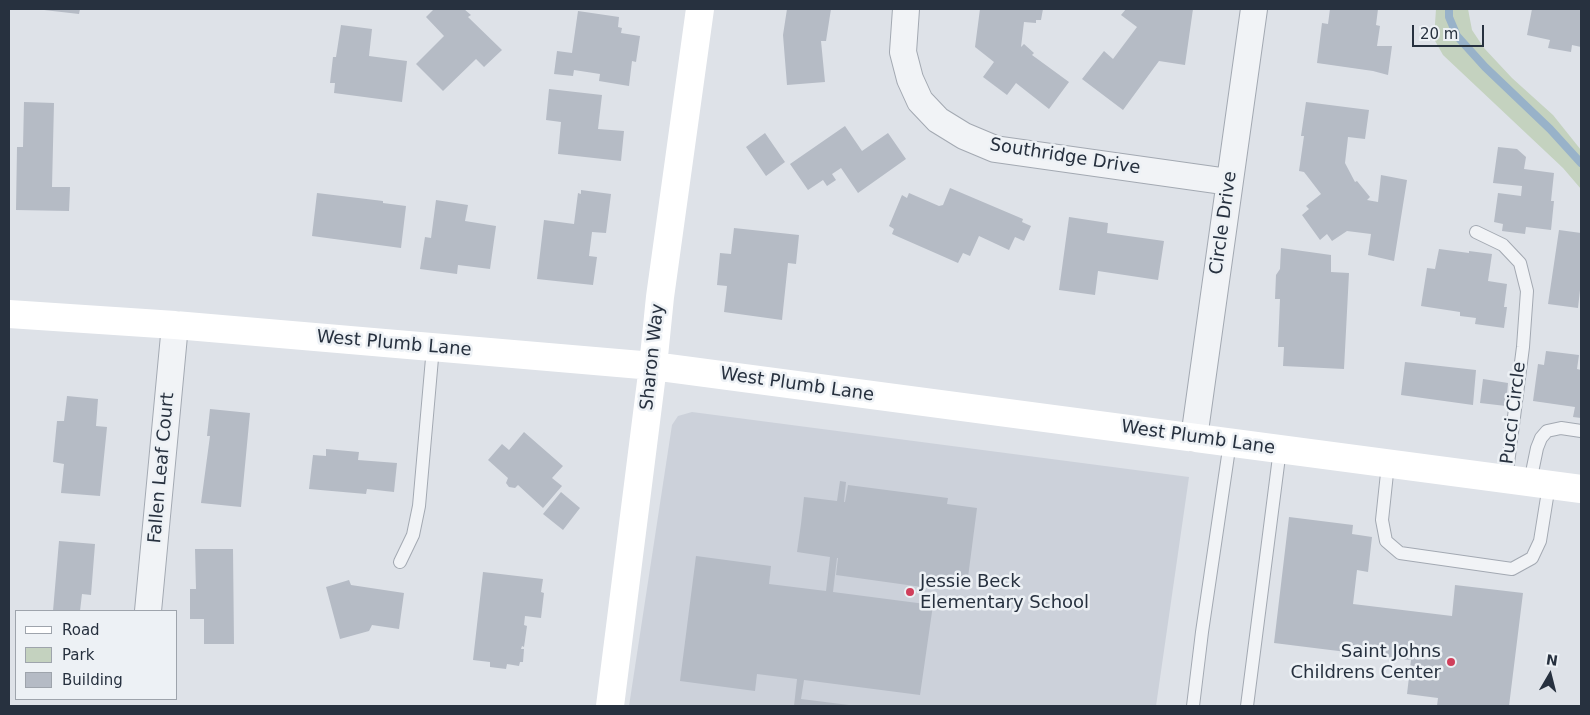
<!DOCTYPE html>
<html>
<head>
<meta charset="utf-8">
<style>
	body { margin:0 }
	#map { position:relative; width:1590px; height:715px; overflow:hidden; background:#dee2e8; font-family:"DejaVu Sans",sans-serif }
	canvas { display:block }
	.frame { position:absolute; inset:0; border:10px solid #27313f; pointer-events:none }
	.legend { position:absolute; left:15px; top:610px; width:162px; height:90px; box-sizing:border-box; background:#edf1f5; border:1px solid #9ea4ac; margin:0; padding:6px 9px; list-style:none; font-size:15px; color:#27313f }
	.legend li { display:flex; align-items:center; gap:10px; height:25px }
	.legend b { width:25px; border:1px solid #9ea4ac }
	.north { position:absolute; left:1525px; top:650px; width:50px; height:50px; -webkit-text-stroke:4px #edf1f5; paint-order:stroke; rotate:8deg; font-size:14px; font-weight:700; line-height:20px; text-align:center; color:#27313f }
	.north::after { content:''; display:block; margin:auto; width:18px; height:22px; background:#27313f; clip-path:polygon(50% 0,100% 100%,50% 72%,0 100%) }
	.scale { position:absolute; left:1412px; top:25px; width:72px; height:22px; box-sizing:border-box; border:2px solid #27313f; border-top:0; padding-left:6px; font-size:15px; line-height:18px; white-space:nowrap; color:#27313f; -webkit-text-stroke:4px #edf1f5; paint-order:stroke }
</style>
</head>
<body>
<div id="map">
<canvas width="1590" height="715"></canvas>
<div class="frame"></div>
<ul class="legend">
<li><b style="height:6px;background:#fff"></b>Road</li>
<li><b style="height:14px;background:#c4d2bf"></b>Park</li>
<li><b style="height:14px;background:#b5bbc5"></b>Building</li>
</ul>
<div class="north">N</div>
<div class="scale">20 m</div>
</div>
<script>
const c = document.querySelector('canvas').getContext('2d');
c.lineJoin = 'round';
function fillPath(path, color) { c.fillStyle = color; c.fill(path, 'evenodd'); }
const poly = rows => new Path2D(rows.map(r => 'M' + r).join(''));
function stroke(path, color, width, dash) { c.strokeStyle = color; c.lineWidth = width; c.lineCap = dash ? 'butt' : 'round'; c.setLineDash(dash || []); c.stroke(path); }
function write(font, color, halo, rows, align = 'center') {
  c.font = font + ' "DejaVu Sans",sans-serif'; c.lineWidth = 5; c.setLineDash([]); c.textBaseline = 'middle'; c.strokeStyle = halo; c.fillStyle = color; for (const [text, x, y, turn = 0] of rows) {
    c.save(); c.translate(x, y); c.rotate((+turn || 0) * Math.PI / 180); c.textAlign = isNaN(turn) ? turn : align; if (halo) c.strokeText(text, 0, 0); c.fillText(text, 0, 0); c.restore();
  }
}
const built = poly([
	[692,412,1189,477,1156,706,629,706,672,425,678,416]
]);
const green = poly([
	[1436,9,1468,9,1472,30,1484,48,1512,78,1553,115,1581,150,1581,189,1563,168,1443,55,1434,39]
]);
const stream = poly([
	[1449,9,1449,17,1457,36,1485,67,1550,129,1581,163]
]);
const building = poly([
	[44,9,80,9,79,14,44,10],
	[434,9,464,9,471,15,468,17,502,50,484,67,476,59,443,91,416,64,444,36,426,17],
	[787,9,831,9,826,41,821,41,825,82,787,85,783,35],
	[980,9,1043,9,1041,20,1036,20,1036,23,1024,22,1021,47,1024,44,1034,53,1032,55,1069,82,1049,109,1016,83,1007,95,983,77,994,62,975,47],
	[1126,9,1193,9,1185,65,1159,61,1123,110,1082,79,1104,51,1113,59,1137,27,1121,15],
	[1330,9,1378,9,1376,25,1380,26,1377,46,1392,46,1388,75,1373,71,1317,63,1322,23,1328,24],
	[1532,9,1581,9,1581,47,1572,45,1571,52,1548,48,1550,40,1527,35],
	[578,11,619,17,618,27,622,28,621,33,640,36,636,62,632,61,629,86,599,81,600,74,574,70,573,76,554,74,557,51,572,53],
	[341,25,372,29,369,56,407,61,402,102,334,93,335,83,330,83,333,57,336,57],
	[549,89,602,95,598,129,624,131,621,161,558,154,561,122,546,120],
	[24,102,54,103,52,187,70,187,69,211,16,210,17,147,23,147],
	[1306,102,1369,110,1365,139,1348,137,1345,163,1355,182,1357,181,1370,197,1367,200,1378,202,1381,175,1407,180,1394,261,1368,255,1371,234,1347,231,1332,241,1327,234,1320,240,1302,215,1309,209,1306,206,1321,194,1304,172,1299,171,1304,136,1301,136],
	[845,126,862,151,888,133,906,159,858,193,841,168,832,174,836,180,827,186,823,180,808,190,790,164],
	[765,133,785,162,766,176,746,147],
	[1498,147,1517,149,1526,157,1524,169,1554,173,1551,201,1554,201,1551,230,1526,227,1525,234,1502,231,1503,224,1494,222,1498,193,1521,196,1522,186,1493,183],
	[950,188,1023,219,1022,222,1031,226,1024,241,1015,237,1009,250,979,236,970,256,963,253,958,263,892,234,894,229,889,226,902,195,907,198,909,193,939,206,943,205],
	[581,190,611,194,606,233,592,232,589,256,597,257,593,285,537,279,544,220,574,224,578,193,581,194],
	[317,193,383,201,383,203,406,206,401,248,312,236],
	[436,200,468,205,465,221,496,226,490,269,458,265,457,274,420,269,425,237,431,238],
	[1069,217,1108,223,1107,233,1164,241,1158,280,1098,271,1095,295,1059,290],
	[734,228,799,235,796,264,788,263,782,320,724,312,727,286,717,285,720,253,731,254],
	[1559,230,1581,233,1581,281,1578,308,1548,304],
	[1281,248,1331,255,1331,272,1349,273,1344,369,1283,366,1284,347,1278,347,1280,299,1275,299,1276,275,1280,269],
	[1439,249,1469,253,1469,251,1492,254,1488,281,1507,284,1504,307,1507,307,1504,328,1475,324,1476,318,1460,316,1460,312,1421,306,1427,268,1435,269],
	[1546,351,1579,355,1577,369,1581,370,1581,418,1573,417,1575,407,1533,401,1538,364,1544,365],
	[1405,362,1476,370,1473,405,1401,395],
	[1483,379,1508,383,1506,406,1480,403],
	[67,396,98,399,96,426,107,427,100,496,61,493,64,464,53,462,57,421,64,421],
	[210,409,250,413,241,507,201,503,210,436,207,436],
	[524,432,563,466,552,478,562,486,543,508,518,485,515,488,509,487,506,483,508,478,488,460,502,444,509,450],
	[326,449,359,452,358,460,397,463,394,492,367,489,366,494,309,489,313,455,326,456],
	[840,481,846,482,844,502,845,502,848,485,948,498,947,504,977,508,967,585,937,580,936,589,836,575,838,558,837,558,833,592,933,605,920,695,804,680,801,699,849,705,849,706,794,706,797,679,757,674,755,691,680,681,696,556,771,566,769,584,826,591,830,557,797,552,801,524,804,497,837,501],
	[561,492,580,508,563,530,543,514],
	[1289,517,1353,525,1352,534,1372,537,1368,572,1357,570,1353,604,1452,616,1455,585,1523,593,1509,706,1437,706,1438,698,1407,694,1411,660,1274,643],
	[59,541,95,544,91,595,82,594,80,611,53,611],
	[195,549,233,549,234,644,204,644,204,619,190,619,190,589,196,589],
	[483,572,543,579,541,592,544,593,541,618,525,616,524,625,527,626,524,647,522,646,521,649,524,649,523,662,520,662,519,666,507,664,506,669,490,667,490,662,473,660],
	[349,580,351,585,404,593,399,629,372,625,369,631,340,639,326,587]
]);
const lane = poly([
	[1476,232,1503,245,1520,263,1527,291,1523,347,1506,479],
	[1388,464,1382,520,1386,541,1400,553,1512,569,1532,558,1540,541,1549,485],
	[1530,482,1537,448,1541,438,1547,431,1561,428,1581,431],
	[400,562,413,535,419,506,433,347],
	[1193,706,1202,632,1230,442],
	[1247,706,1280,449]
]);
const street = poly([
	[906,9,903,52,910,79,920,101,938,120,964,136,995,149,1229,182],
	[1194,438,1254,9],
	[148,611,175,325]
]);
const secondary = poly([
	[9,314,175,325,653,366,1581,489],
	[610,706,653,366,660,297,700,9]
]);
const markers = [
	[910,592,5,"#d03f5b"],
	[1451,662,5,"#d03f5b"]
];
const streetNames = [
	["Southridge Drive",1065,157,9],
	["Circle Drive",1224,223,-82],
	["West Plumb Lane",394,344,5],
	["Sharon Way",653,357,-84],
	["West Plumb Lane",797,385,8],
	["Pucci Circle",1514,413,-83],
	["West Plumb Lane",1198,438,8],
	["Fallen Leaf Court",162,468,-85]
];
const poiNames = [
	["Jessie Beck",920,582],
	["Elementary School",920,603],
	["Saint Johns",1441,652,"right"],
	["Childrens Center",1441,673,"right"]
];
fillPath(built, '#ccd1da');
fillPath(green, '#c4d2bf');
stroke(stream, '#98b2c9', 8);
fillPath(building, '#b5bbc5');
stroke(lane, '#a3a9b2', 14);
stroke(street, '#a3a9b2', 28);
stroke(lane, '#f1f3f6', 12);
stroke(street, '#f1f3f6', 26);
stroke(secondary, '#fff', 28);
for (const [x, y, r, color] of markers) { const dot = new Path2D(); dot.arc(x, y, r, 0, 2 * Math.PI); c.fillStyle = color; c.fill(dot); stroke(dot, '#edf1f5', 2); }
write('18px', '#27313f', '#edf1f5', streetNames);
write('18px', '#27313f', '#edf1f5', poiNames, 'left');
</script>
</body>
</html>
